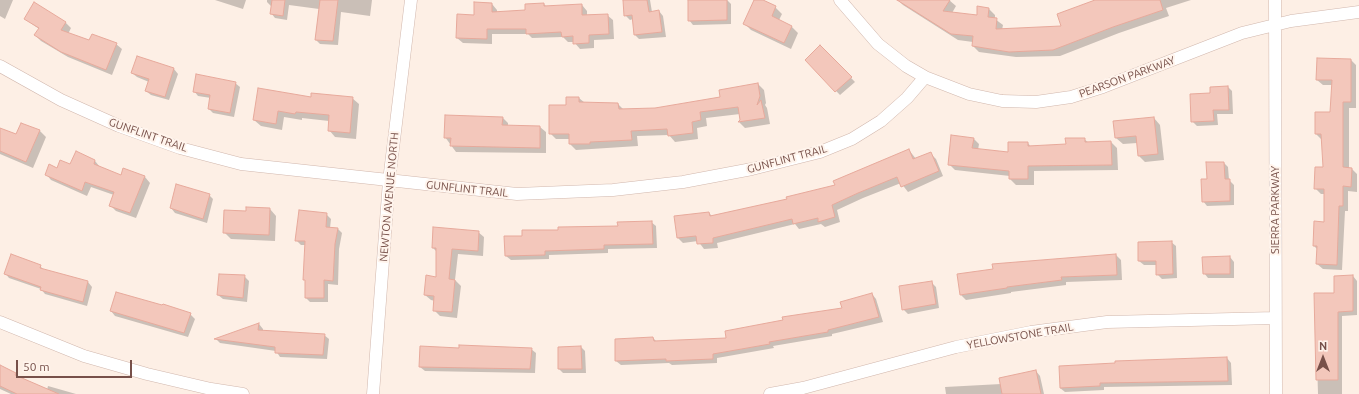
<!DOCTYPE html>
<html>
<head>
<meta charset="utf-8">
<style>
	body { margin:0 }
	#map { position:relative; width:1359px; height:394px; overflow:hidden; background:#fdefe5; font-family:Ubuntu,sans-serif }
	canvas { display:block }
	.north { position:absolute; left:1303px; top:338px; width:40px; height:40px; -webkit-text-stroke:3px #fff4ec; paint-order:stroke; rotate:0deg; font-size:11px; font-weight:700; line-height:16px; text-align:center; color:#775049 }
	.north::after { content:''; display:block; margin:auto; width:14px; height:18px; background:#775049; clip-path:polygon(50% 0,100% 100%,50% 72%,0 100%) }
	.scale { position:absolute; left:16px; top:360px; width:116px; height:18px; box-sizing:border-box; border:2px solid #775049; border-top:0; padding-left:5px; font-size:12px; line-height:14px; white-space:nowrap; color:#775049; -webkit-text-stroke:3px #fff4ec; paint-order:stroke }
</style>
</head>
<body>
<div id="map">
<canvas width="1359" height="394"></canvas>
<div class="north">N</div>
<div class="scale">50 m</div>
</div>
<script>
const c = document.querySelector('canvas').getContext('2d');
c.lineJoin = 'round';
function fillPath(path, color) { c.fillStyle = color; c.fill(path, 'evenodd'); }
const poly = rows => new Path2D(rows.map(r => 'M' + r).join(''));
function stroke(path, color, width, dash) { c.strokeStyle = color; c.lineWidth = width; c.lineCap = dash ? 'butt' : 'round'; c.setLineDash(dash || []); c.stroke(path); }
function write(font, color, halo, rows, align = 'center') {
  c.font = font + ' Ubuntu,sans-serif'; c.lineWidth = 4; c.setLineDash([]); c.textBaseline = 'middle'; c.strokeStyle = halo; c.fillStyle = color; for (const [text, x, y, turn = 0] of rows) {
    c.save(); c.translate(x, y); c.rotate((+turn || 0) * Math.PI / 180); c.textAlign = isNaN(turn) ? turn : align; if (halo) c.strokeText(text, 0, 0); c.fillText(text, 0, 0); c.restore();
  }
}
const shadow = poly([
	[0,0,13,0,5,19,0,16],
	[215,0,246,0,243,9],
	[267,0,372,0,370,16,341,12,338,45,320,44,316,40,319,9,289,5,287,20,275,18,271,13,272,7,267,2],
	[624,0,650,0,652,12,659,11,663,16,666,37,639,39,635,35,633,19,630,20,625,15],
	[689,0,727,0,731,4,731,24,693,25,689,20],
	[756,0,761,0,775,7,782,14,779,20,791,26,798,33,791,49,751,30,745,24],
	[898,0,949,0,956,6,952,13,977,16,989,9,995,15,995,19,1003,25,1002,30,1063,27,1098,0,1191,0,1166,8,1169,16,1119,33,1060,56,1016,57,979,52,973,46,973,42,958,40,903,5],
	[475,3,492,4,497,10,497,12,526,11,544,4,547,7,582,5,587,11,587,16,607,15,613,20,614,39,594,40,594,48,580,49,574,42,568,42,563,37,532,38,528,34,492,34,492,44,463,43,457,38,475,16],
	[25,19,65,22,71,28,68,34,90,41,116,44,122,49,112,75,68,57,41,41,35,35,39,29],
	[820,46,855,82,840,95,806,60],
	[138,57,174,69,178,74,169,100,151,95,146,91,149,82,137,77,132,73],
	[1351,60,1356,65,1356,108,1349,108,1349,168,1352,169,1357,174,1357,192,1348,191,1348,211,1345,211,1342,270,1323,269,1317,264,1318,250,1314,246,1315,222,1325,223,1325,194,1321,194,1315,188,1324,168,1322,140,1316,134,1316,113,1331,113,1333,85,1323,85,1317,80],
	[235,83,240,87,234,117,213,113,209,109,211,98,198,96,194,91],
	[758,84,764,90,766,103,765,105,767,108,770,124,745,128,739,122,741,121,740,114,706,118,707,126,697,128,698,139,675,142,669,135,637,136,638,146,576,150,570,144,570,139,556,139,550,133,567,106,579,98,585,103,618,104,624,110,655,109,721,98],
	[1228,87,1232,91,1233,114,1217,114,1218,125,1197,126,1192,121,1211,94],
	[311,98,352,98,359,104,356,139,335,137,329,130,329,121,302,118,302,120,284,117,282,130,261,126,254,120],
	[503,118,508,123,508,126,540,127,546,132,546,153,456,152,445,137],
	[1154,118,1160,125,1164,160,1145,162,1139,156,1137,143,1123,144,1116,138],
	[0,129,17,136,39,130,46,137,33,168,0,154],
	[973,138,979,144,978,150,1009,153,1028,143,1031,147,1067,145,1084,139,1089,143,1111,142,1117,148,1118,170,1034,171,1034,185,1016,185,1010,179,1010,176,955,170,949,164],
	[909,150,916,159,930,153,936,159,943,176,908,192,901,183,863,198,837,210,840,222,825,227,821,224,799,229,795,224,717,243,718,248,704,249,698,241,683,243,678,238,675,217,709,213,712,216,788,199,836,186],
	[95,161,100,167,121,176,123,169,145,177,150,183,136,218,116,211,110,205,114,195,91,187,87,196,51,180,46,174,70,165],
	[1224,163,1228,167,1229,180,1234,185,1234,205,1207,206,1203,201,1208,180],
	[209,195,213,199,207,223,175,213,171,208],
	[270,209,276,216,275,241,231,239,224,232,246,212],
	[326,214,331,219,330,228,338,229,342,233,339,249,338,285,328,284,328,302,310,302,306,298,306,281,304,279,306,245,301,245,296,240],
	[651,222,656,226,657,248,608,249,608,253,549,255,549,259,511,260,506,256,523,237,559,231,619,227],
	[478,232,484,237,483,256,458,254,455,280,461,286,457,318,440,316,434,310,435,301,431,300,425,295,437,278,437,252,433,248],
	[1171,242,1176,246,1177,278,1162,279,1157,274,1157,265,1144,265,1139,261],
	[1116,255,1121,260,1122,280,1066,282,1066,285,1011,292,1011,293,966,300,961,295],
	[1230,257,1234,262,1234,278,1208,278,1204,273],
	[40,266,45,271,88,282,92,287,87,306,45,294,41,289,9,278,5,273],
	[244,276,249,281,247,302,223,299,218,295],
	[1353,276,1357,281,1357,315,1342,316,1342,394,1318,394,1315,294,1335,294],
	[931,282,936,287,939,308,908,314,903,309],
	[872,294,876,299,883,322,832,334,832,336,773,346,774,348,717,358,717,363,672,365,669,363,621,365,616,361,653,338,657,342,727,339,843,309],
	[111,311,190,314,195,319,188,337,115,316],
	[259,324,263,329,263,331,324,335,329,339,327,359,280,357,276,351,220,343,216,339],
	[581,347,585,351,586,373,563,373,559,369],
	[460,349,531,349,536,353,535,373,425,371,420,367],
	[1227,358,1231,363,1232,385,1104,387,1104,390,1065,392,1060,388,1060,367],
	[0,367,47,390,48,386,76,394,11,394,0,389],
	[1036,371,1040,376,1044,394,946,394,945,387,1001,384]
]);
const building = poly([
	[272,0,285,0,283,16,270,14,272,0],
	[320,0,338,0,333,41,315,40,320,0],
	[623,0,647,0,649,12,659,10,662,32,634,35,632,15,624,16,623,0],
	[688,0,727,0,727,20,688,21,688,0],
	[754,0,763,0,776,6,772,16,792,26,784,43,743,24,754,0],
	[897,0,950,0,943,11,977,15,977,6,989,8,988,17,997,18,996,29,1061,26,1057,14,1095,0,1160,0,1163,10,1113,27,1053,50,1009,52,972,46,973,36,951,34,897,0],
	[34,2,66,22,61,30,89,40,92,34,117,43,106,70,61,52,34,35,39,28,24,19,34,2],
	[474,2,492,3,492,12,525,10,525,4,544,3,544,6,582,4,582,15,608,14,609,34,589,35,589,43,573,44,573,36,562,37,561,32,526,34,526,29,487,29,487,39,456,38,457,14,474,15,474,2],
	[820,45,852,77,835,92,805,60,820,45],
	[137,56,174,68,165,97,145,91,149,79,131,73,137,56],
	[1317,58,1351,59,1351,102,1343,102,1343,167,1352,168,1351,187,1343,186,1343,206,1339,206,1337,265,1316,264,1317,246,1313,246,1314,221,1324,222,1324,189,1314,189,1315,167,1323,167,1321,134,1315,134,1315,112,1330,112,1332,80,1316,80,1317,58],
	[196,74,236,82,230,113,208,109,210,95,193,92,196,74],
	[758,83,760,96,757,105,761,100,765,118,738,122,740,120,738,107,700,112,701,120,692,122,693,133,668,136,667,129,631,131,632,140,590,142,590,144,569,144,569,134,549,134,549,105,566,105,566,97,579,97,579,102,618,103,619,109,655,108,720,97,719,90,758,83],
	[1228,86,1229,110,1213,110,1214,121,1191,122,1190,94,1210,93,1210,87,1228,86],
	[258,88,311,97,311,93,353,97,350,133,328,131,329,115,296,112,295,114,278,111,276,124,253,120,258,88],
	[445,115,503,117,502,125,540,126,540,148,450,146,451,138,444,138,445,115],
	[1154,117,1158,154,1138,156,1136,136,1115,138,1113,121,1154,117],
	[21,123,40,130,26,162,0,151,0,128,16,134,21,123],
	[951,135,974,138,972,148,1008,152,1008,142,1028,142,1028,146,1066,144,1065,138,1085,138,1085,142,1111,141,1112,165,1028,166,1028,179,1009,179,1009,171,948,165,951,135],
	[909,149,913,159,931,152,939,171,901,187,897,177,858,193,832,205,835,217,818,222,818,218,793,224,792,219,713,238,713,243,697,244,696,236,677,238,674,216,709,212,710,216,787,199,786,197,835,185,833,181,909,149],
	[76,151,95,160,94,164,121,175,123,168,145,176,130,213,109,206,114,192,85,182,82,191,45,175,49,164,57,168,60,160,70,164,76,151],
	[1206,162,1224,162,1225,179,1230,179,1230,201,1202,202,1201,179,1207,179,1206,162],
	[176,184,210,194,203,219,170,208,176,184],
	[246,207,270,208,269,235,223,233,224,210,246,211,246,207],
	[299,210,327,213,326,227,338,228,335,244,333,281,324,280,324,298,305,298,305,280,303,280,305,241,295,241,299,210],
	[652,221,653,244,604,245,604,249,545,251,545,255,505,256,504,236,522,236,522,230,558,230,558,227,618,226,617,222,652,221],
	[433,227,479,231,478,251,452,249,449,279,455,280,452,312,433,311,434,296,424,295,426,275,436,277,436,248,432,248,433,227],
	[1172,241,1173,274,1156,275,1156,261,1138,261,1138,242,1172,241],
	[11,254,41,265,40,268,88,281,83,302,40,290,41,287,4,274,11,254],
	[1116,254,1117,275,1061,277,1062,280,1007,287,1007,288,960,295,957,274,993,269,992,264,1116,254],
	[1230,256,1230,274,1203,274,1202,257,1230,256],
	[219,274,245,275,243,298,217,295,219,274],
	[1353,275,1353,311,1338,312,1338,380,1316,380,1314,293,1334,293,1334,276,1353,275],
	[932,281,936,304,902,310,899,286,932,281],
	[116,292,162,305,163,304,191,313,184,333,110,311,116,292],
	[872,293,879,317,828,330,828,332,769,342,770,344,713,354,713,359,666,361,666,359,615,361,615,339,653,337,654,341,726,338,725,331,783,320,782,317,842,308,840,302,872,293],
	[259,323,258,330,325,334,323,355,275,353,275,347,214,339,259,323],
	[459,345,532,348,530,369,419,367,420,346,459,348,459,345],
	[581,346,582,369,558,369,558,347,581,346],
	[1227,357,1228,381,1100,383,1100,386,1060,388,1059,366,1115,363,1115,361,1227,357],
	[0,365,16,373,15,375,59,394,17,394,0,386,0,365],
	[1036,370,1041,394,1002,394,999,378,1036,370]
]);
const minor = poly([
	[840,0,878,44,906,66,925,77,969,94,1002,101,1036,102,1071,97,1103,87,1242,33,1291,21,1359,12],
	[1275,0,1276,394],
	[0,66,61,100,119,126,180,148,241,164,517,194,613,190,683,182,752,169,820,152,852,139,881,121,907,98,925,77],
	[0,322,84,356,147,374,211,389,243,394],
	[373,394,389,181,411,0],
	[770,394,803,388,956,347,1031,332,1107,322,1275,318]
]);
const streetNames = [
	["PEARSON PARKWAY",1127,77,-20],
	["GUNFLINT TRAIL",148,135,19],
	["GUNFLINT TRAIL",787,159,-15],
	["GUNFLINT TRAIL",467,189,6],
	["NEWTON AVENUE NORTH",389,197,-85],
	["SIERRA PARKWAY",1275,210,-90],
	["YELLOWSTONE TRAIL",1020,336,-10]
];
fillPath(shadow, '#0003');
fillPath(building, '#f3c7bb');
stroke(building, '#e7a99b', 1);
stroke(minor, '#d1b7ad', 13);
stroke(minor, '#fff', 12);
write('11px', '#775049', '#fff4ec', streetNames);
</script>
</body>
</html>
